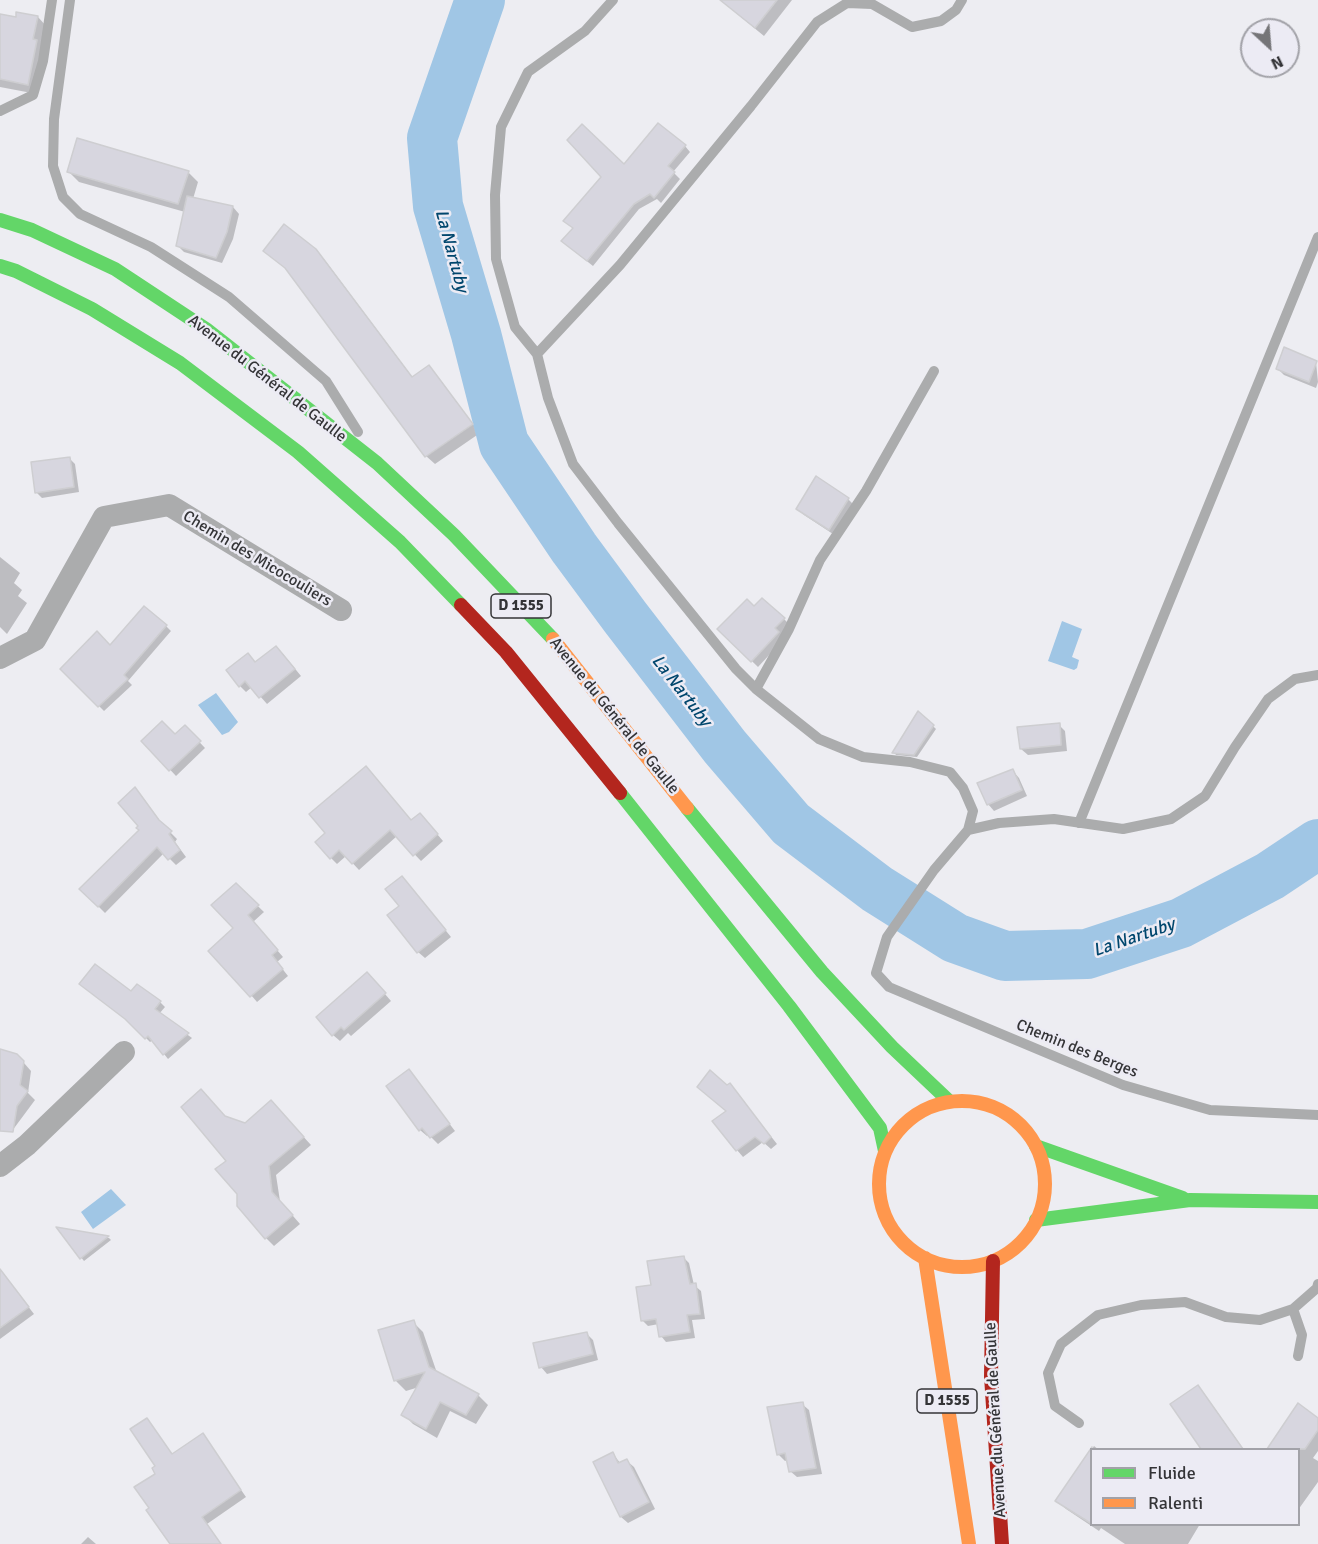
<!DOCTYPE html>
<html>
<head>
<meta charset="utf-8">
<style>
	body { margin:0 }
	#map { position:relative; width:1318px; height:1544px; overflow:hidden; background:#ededf2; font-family:Signika,sans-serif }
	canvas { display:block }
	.legend { position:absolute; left:1090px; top:1448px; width:210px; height:78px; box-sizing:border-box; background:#ecebf4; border:2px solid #a2a2a8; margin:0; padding:8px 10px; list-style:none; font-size:18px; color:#343437 }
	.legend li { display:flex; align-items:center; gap:12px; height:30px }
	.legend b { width:30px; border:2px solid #a2a2a8 }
	.north { position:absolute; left:1240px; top:18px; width:60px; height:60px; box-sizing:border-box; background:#ecebf4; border:2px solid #a2a2a8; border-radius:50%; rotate:154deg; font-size:16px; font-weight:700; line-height:24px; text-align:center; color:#343437 }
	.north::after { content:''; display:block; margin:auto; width:21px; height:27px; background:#757578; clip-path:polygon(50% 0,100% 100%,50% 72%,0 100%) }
</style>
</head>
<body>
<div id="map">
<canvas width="1318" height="1544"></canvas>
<ul class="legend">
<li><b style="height:8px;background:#63d668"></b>Fluide</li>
<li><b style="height:8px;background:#ff974d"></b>Ralenti</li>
</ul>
<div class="north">N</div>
</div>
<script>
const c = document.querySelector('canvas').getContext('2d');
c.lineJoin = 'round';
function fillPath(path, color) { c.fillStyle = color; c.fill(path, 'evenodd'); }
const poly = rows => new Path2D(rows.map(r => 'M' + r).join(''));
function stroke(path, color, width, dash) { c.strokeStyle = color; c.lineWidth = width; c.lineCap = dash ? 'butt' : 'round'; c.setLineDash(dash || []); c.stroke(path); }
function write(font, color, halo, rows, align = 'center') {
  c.font = font + ' Signika,sans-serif'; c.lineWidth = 5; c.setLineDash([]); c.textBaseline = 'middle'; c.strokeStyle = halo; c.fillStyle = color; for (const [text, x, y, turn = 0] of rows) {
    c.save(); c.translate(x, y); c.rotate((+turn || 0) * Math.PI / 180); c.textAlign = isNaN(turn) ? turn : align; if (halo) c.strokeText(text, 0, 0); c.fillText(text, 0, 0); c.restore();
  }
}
const water = poly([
	[1062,621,1082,629,1072,657,1079,660,1077,668,1074,670,1048,661],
	[216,693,238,722,229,732,222,735,198,705],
	[111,1189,126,1205,93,1229,81,1212]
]);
const shadow = poly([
	[720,0,792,0,764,36],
	[0,15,17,19,38,17,47,27,37,94,0,87],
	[685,146,690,152,673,172,680,179,661,203,657,199,639,209,593,266,569,247,624,166],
	[69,172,188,172,198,182,193,199,233,207,239,214,233,239,222,263,184,252,177,245,185,212,79,182],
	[315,250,324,259,413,378,428,367,480,433,435,464,426,456,290,272,265,251],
	[1316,362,1318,382,1316,388,1284,375,1278,369],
	[69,458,75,464,79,492,42,498,37,493],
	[848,499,854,505,836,536,804,515,798,509],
	[0,557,20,573,14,583,22,590,18,596,27,603,7,634,0,627],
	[754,609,784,619,790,625,784,639,758,667,719,629],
	[166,626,171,631,128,681,132,685,104,711,62,669,110,647],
	[283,654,301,676,267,704,252,687,246,692,240,686,256,664],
	[919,713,936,729,917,757,896,755,894,752],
	[1059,725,1065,731,1067,751,1028,755,1021,749],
	[185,727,205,748,176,776,143,741,175,736],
	[1013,771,1019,778,1027,796,994,811,988,804],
	[141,795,163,825,177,839,175,842,186,857,176,865,164,853,105,913,81,889,141,830],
	[426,821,443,841,421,861,397,836,359,870,346,856,337,864,331,858,327,833],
	[408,884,451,937,425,958,418,952,402,906],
	[236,885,264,912,253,922,283,957,277,962,288,976,257,1002,251,995],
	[373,980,391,1001,351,1036,348,1033,340,1041,333,1035],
	[131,993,160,1002,165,1007,159,1014,192,1038,168,1059,153,1040,150,1042,131,1023],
	[0,1051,17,1055,31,1071,28,1093,35,1100,12,1131,0,1122],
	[409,1071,455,1131,438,1144,429,1135,427,1136,420,1130,388,1086],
	[736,1092,777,1144,771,1149,763,1142,743,1157,737,1150,727,1112],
	[279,1110,311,1145,276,1175,280,1201,300,1224,274,1246,266,1238,238,1193,228,1161,226,1118,246,1125],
	[59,1229,109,1238,111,1240,84,1261],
	[683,1257,689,1263,694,1285,701,1291,705,1319,692,1320,695,1338,666,1342,661,1336,659,1324,648,1326,642,1320,653,1286],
	[0,1270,34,1314,0,1339],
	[413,1322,423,1332,437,1373,478,1395,488,1405,476,1424,450,1411,437,1438,413,1424,403,1414,419,1387,406,1391,396,1381,380,1331],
	[587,1334,593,1340,598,1360,547,1374,541,1367],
	[1198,1387,1206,1396,1244,1450,1203,1450,1172,1405],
	[802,1404,809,1410,822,1474,797,1477,790,1471,788,1460,785,1461,778,1454],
	[1298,1406,1318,1420,1318,1451,1313,1458,1318,1461,1318,1482,1298,1510,1298,1450,1269,1450],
	[147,1420,173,1455,203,1435,246,1497,207,1524,221,1544,172,1544,151,1508,157,1467],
	[1094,1446,1099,1450,1092,1450,1092,1524,1200,1524,1188,1544,1125,1544,1101,1528,1099,1531,1066,1509,1057,1500],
	[613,1454,621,1464,627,1461,634,1467,655,1509,628,1523,621,1517,595,1463],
	[88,1537,96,1544,81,1544]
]);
const river = poly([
	[480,0,432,138,438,206,476,334,504,444,574,548,625,617,725,747,791,824,877,889,955,938,1005,956,1087,954,1181,923,1270,876,1318,844]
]);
const building = poly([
	[720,0,777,0,755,28,720,0],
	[16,12,38,16,33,39,37,40,28,85,0,79,0,14,16,17,16,12],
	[658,123,686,145,668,166,675,172,654,198,650,194,634,204,587,261,561,241,573,228,563,221,601,177,567,140,582,124,624,164,658,123],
	[77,138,189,171,178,204,67,172,77,138],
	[187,196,233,206,227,232,216,258,176,246,187,196],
	[284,224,316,249,412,377,429,365,473,424,425,457,285,268,263,251,284,224],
	[1284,347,1317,361,1309,382,1276,369,1284,347],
	[70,457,74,487,35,493,31,462,70,457],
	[816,476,849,498,829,530,796,509,816,476],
	[762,598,785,618,775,628,779,632,751,662,717,629,747,599,754,606,762,598],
	[144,606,167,625,124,675,128,679,98,707,60,669,97,631,110,645,144,606],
	[276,646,295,669,259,698,245,681,239,687,226,670,248,653,255,662,276,646],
	[918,711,934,725,914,755,892,753,918,711],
	[162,721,175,734,185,725,201,741,169,771,141,741,162,721],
	[1060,723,1061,745,1020,749,1017,727,1060,723],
	[366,766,411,820,420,813,438,834,413,856,390,830,352,864,339,850,330,859,315,842,325,833,309,814,366,766],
	[1013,769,1022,790,987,805,977,783,1013,769],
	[135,787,159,820,172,831,169,834,180,850,168,860,157,847,98,907,79,889,139,830,136,828,138,826,118,803,135,787],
	[402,876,446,930,417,953,387,915,399,906,385,889,402,876],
	[236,883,259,905,248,915,278,950,272,955,283,969,250,997,208,951,233,928,211,905,236,883],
	[95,964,131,991,137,984,161,1001,155,1009,189,1033,163,1055,148,1036,145,1039,125,1019,79,984,95,964],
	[367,972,386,993,344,1030,341,1027,332,1036,316,1017,367,972],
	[0,1049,17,1054,24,1061,20,1085,28,1091,17,1106,13,1132,0,1131,0,1049],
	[409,1069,450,1124,430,1138,422,1128,419,1131,386,1086,409,1069],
	[710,1070,727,1085,730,1083,771,1137,764,1144,755,1137,736,1151,712,1121,726,1111,697,1087,710,1070],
	[201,1089,225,1116,245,1123,271,1100,304,1137,269,1166,272,1192,293,1215,265,1239,237,1206,237,1194,215,1169,226,1161,181,1107,201,1089],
	[56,1227,109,1236,80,1259,56,1227],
	[684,1256,690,1284,696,1283,700,1314,687,1315,690,1332,659,1337,656,1319,641,1321,636,1287,651,1285,647,1261,684,1256],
	[0,1269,29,1307,0,1328,0,1269],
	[414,1320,429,1367,479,1394,466,1415,440,1402,426,1429,401,1415,425,1372,394,1381,378,1330,414,1320],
	[587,1332,593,1354,539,1368,533,1343,587,1332],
	[1198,1385,1243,1449,1201,1449,1170,1404,1198,1385],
	[803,1402,816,1468,789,1472,785,1453,777,1455,767,1407,803,1402],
	[1298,1403,1318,1418,1318,1430,1305,1449,1267,1449,1298,1403],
	[147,1418,172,1454,203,1433,241,1490,202,1517,221,1544,170,1544,146,1510,149,1508,134,1487,155,1474,152,1468,155,1466,130,1429,147,1418],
	[1092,1447,1092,1524,1055,1501,1092,1447],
	[613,1452,618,1463,627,1459,649,1502,620,1517,593,1462,613,1452]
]);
const lane = poly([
	[70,0,54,119,53,166,63,197,80,214,151,247,229,297,326,381,358,432],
	[613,0,585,31,528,72,501,127,495,195,496,259,515,327,537,354,548,398,573,464,618,523,736,669,756,689,819,739,863,757,910,762,950,772,963,788,973,811,968,830],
	[0,111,33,95,43,61,52,0],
	[537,354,620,265,751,106,817,22,847,3,872,4,912,27,941,21,956,10,962,0],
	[1318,675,1295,679,1268,699,1235,747,1205,796,1171,819,1123,829,1054,819,999,823,968,830,934,870,887,937,876,973,889,987,1123,1085,1210,1110,1318,1115],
	[756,689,789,629,820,560,866,491,934,371],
	[1079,823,1318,237],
	[1293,1309,1302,1335,1298,1356],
	[1079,1423,1055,1406,1048,1373,1061,1344,1098,1315,1141,1305,1185,1302,1226,1317,1260,1320,1293,1309,1317,1288,1318,1284]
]);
const street = poly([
	[0,658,35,640,104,517,169,505,341,610],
	[0,1166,27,1145,124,1052]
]);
const fast = poly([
	[0,220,32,230,115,269,206,329,377,463,454,535,553,639],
	[0,266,16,271,92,309,180,363,298,452,400,542,461,605],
	[620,793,789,1006,880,1128,885,1151],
	[687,808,822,972,892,1047,949,1101],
	[1036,1146,1183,1198],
	[1036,1220,1190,1200,1318,1202]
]);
const slow = poly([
	[553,639,687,808],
	'879 1184a83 83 0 1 1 166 0a83 83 0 1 1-166 0Z',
	[925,1258,969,1544]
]);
const jam = poly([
	[461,605,506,652,620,793],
	[993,1261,991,1376,1002,1544]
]);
const shields = [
	[521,606,60],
	[947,1401,60]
];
const shieldNames = [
	["D 1555",521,606],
	["D 1555",947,1401]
];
const streetNames = [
	["Avenue du Général de Gaulle",267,379,38],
	["Chemin des Micocouliers",257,559,31],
	["Avenue du Général de Gaulle",614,716,51],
	["Chemin des Berges",1077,1049,22],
	["Avenue du Général de Gaulle",996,1420,-93]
];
const waterNames = [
	["La Nartuby",451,251,75],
	["La Nartuby",681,691,52],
	["La Nartuby",1134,938,-19]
];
fillPath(water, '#a0c6e5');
fillPath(shadow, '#0003');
stroke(river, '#a0c6e5', 50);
fillPath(building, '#d7d6df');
stroke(building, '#ceced1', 1.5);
stroke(lane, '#abacad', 10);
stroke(street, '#abacad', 22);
stroke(fast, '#63d668', 14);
stroke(slow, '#ff974d', 14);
stroke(jam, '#b3261e', 14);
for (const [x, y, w] of shields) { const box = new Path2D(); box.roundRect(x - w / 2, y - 12, w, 24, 4.5); c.fillStyle = '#ecebf4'; c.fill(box); stroke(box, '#343437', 1.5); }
write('bold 15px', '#343437', null, shieldNames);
write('16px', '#343437', '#ecebf4', streetNames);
write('italic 18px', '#00466d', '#ecebf4', waterNames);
</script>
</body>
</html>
